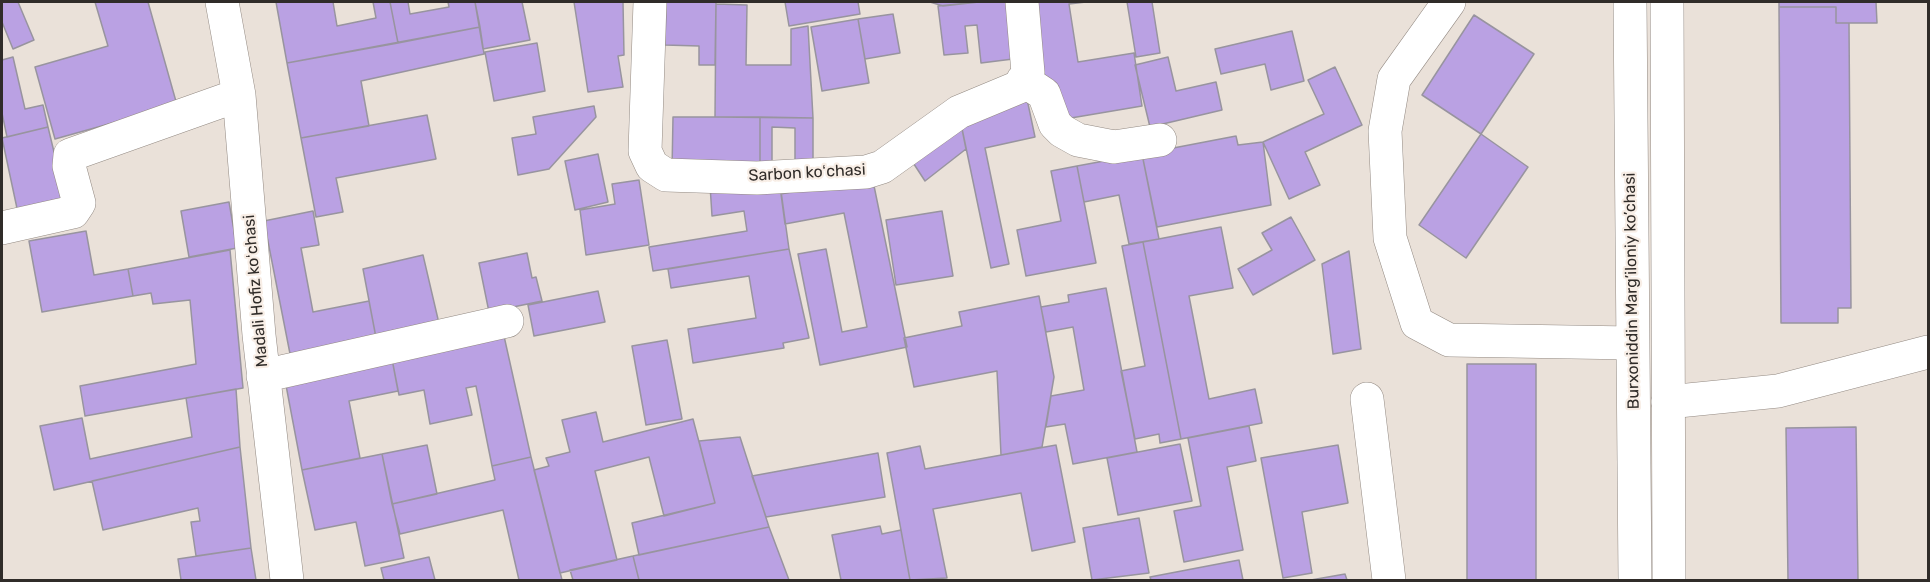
<!DOCTYPE html>
<html>
<head>
<meta charset="utf-8">
<style>
	body { margin:0 }
	#map { position:relative; width:1930px; height:582px; overflow:hidden; background:#eae1d9; font-family:Rubik,sans-serif }
	canvas { display:block }
	.frame { position:absolute; inset:0; border:3px solid #302c29; pointer-events:none }
</style>
</head>
<body>
<div id="map">
<canvas width="1930" height="582"></canvas>
<div class="frame"></div>
</div>
<script>
const c = document.querySelector('canvas').getContext('2d');
c.lineJoin = 'round';
function fillPath(path, color) { c.fillStyle = color; c.fill(path, 'evenodd'); }
const poly = rows => new Path2D(rows.map(r => 'M' + r).join(''));
function stroke(path, color, width, dash) { c.strokeStyle = color; c.lineWidth = width; c.lineCap = dash ? 'butt' : 'round'; c.setLineDash(dash || []); c.stroke(path); }
function write(font, color, halo, rows, align = 'center') {
  c.font = font + ' Rubik,sans-serif'; c.lineWidth = 4.5; c.setLineDash([]); c.textBaseline = 'middle'; c.strokeStyle = halo; c.fillStyle = color; for (const [text, x, y, turn = 0] of rows) {
    c.save(); c.translate(x, y); c.rotate((+turn || 0) * Math.PI / 180); c.textAlign = isNaN(turn) ? turn : align; if (halo) c.strokeText(text, 0, 0); c.fillText(text, 0, 0); c.restore();
  }
}
const building = poly([
	[2,2,18,2,34,40,13,49,2,22,2,2],
	[95,2,148,2,177,105,55,139,35,67,108,46,95,2],
	[276,2,333,2,337,26,376,18,373,2,390,2,398,43,287,63,276,2],
	[390,2,408,2,410,14,449,7,448,2,475,2,480,27,398,43,390,2],
	[475,2,522,2,530,40,483,49,475,2],
	[574,2,623,2,624,55,618,56,623,87,588,92,574,2],
	[666,2,716,2,715,65,699,65,699,46,665,45,666,2],
	[785,2,858,2,860,14,789,26,785,2],
	[930,2,979,2,943,6,930,2],
	[979,2,1006,2,1013,59,981,63,977,25,965,26,968,53,944,55,938,6,979,2],
	[1029,2,1086,2,1069,4,1078,62,1134,53,1142,106,1065,119,1041,75,1029,2],
	[1127,2,1152,2,1160,53,1136,57,1127,2],
	[1779,2,1876,2,1877,23,1836,23,1836,7,1779,7,1779,2],
	[716,4,747,5,746,65,791,65,791,29,808,26,813,118,715,117,716,4],
	[1779,7,1836,7,1836,23,1849,23,1851,308,1838,308,1838,323,1781,323,1779,7],
	[893,14,900,53,865,59,858,19,893,14],
	[1474,15,1534,54,1481,134,1422,95,1474,15],
	[858,19,869,83,822,91,811,27,858,19],
	[480,27,484,54,361,81,369,126,301,138,287,63,480,27],
	[1292,31,1304,81,1271,90,1265,64,1221,74,1215,49,1292,31],
	[537,43,545,91,494,101,485,52,537,43],
	[13,57,25,109,43,105,48,127,7,137,2,113,2,60,13,57],
	[1168,57,1176,91,1216,82,1222,110,1150,127,1135,65,1168,57],
	[1335,67,1362,125,1305,152,1320,185,1289,199,1263,142,1324,114,1308,80,1335,67],
	[1027,99,1035,137,985,148,1009,264,991,268,959,114,1027,99],
	[594,106,596,117,549,169,518,175,512,138,536,134,533,117,594,106],
	[959,114,966,149,925,181,910,158,959,114],
	[427,115,436,159,336,178,343,212,316,217,301,138,427,115],
	[673,117,760,117,760,171,672,170,673,117],
	[760,117,813,118,813,169,795,168,795,128,772,127,772,168,760,168,760,117],
	[48,127,66,202,18,213,2,138,48,127],
	[1481,134,1528,167,1466,258,1419,225,1481,134],
	[1236,136,1238,145,1263,142,1271,205,1157,227,1142,154,1236,136],
	[598,154,608,202,575,210,565,161,598,154],
	[1142,154,1159,239,1129,244,1119,195,1084,202,1077,166,1142,154],
	[1077,166,1096,263,1026,276,1017,230,1061,221,1051,171,1077,166],
	[872,176,907,347,820,365,798,254,826,249,842,332,867,327,844,213,785,224,781,194,872,176],
	[639,180,649,245,586,255,580,210,615,204,612,184,639,180],
	[780,184,789,249,653,271,649,247,747,231,744,211,712,216,710,185,780,184],
	[229,202,237,248,189,257,181,211,229,202],
	[313,211,319,245,301,248,313,312,369,301,378,348,292,364,264,221,313,211],
	[942,211,953,276,896,285,886,220,942,211],
	[1291,217,1315,260,1253,295,1238,269,1272,250,1262,233,1291,217],
	[1221,227,1233,288,1189,296,1209,399,1255,389,1262,423,1181,439,1143,242,1221,227],
	[86,231,94,275,128,269,133,296,42,312,29,241,86,231],
	[1143,242,1181,439,1160,443,1159,434,1135,439,1121,371,1145,366,1122,246,1143,242],
	[789,249,809,338,783,343,784,348,693,363,688,329,756,318,749,276,671,288,668,269,789,249],
	[230,250,243,388,85,416,80,386,196,364,190,300,153,304,151,293,133,296,128,269,230,250],
	[1349,251,1361,349,1333,354,1322,264,1349,251],
	[527,253,532,278,536,277,542,301,489,312,479,263,527,253],
	[423,255,441,332,378,348,363,269,423,255],
	[1106,288,1137,452,1073,464,1065,424,1046,427,1051,396,1084,390,1073,327,1046,332,1041,307,1069,302,1068,295,1106,288],
	[598,291,605,322,534,336,528,305,598,291],
	[1039,296,1054,377,1042,447,1001,455,997,371,914,387,904,338,962,326,959,312,1039,296],
	[504,336,531,457,492,466,476,386,466,388,472,415,430,424,424,390,399,395,392,359,504,336],
	[667,340,682,419,646,425,632,346,667,340],
	[392,359,398,391,349,401,360,458,302,470,285,380,392,359],
	[1467,364,1536,364,1536,580,1467,580,1467,364],
	[236,389,240,447,54,490,40,426,82,418,90,459,192,437,186,398,236,389],
	[596,412,603,442,693,419,715,503,664,516,649,457,595,471,617,560,560,573,534,470,549,466,546,458,570,452,562,420,596,412],
	[1249,426,1256,461,1227,467,1243,550,1184,562,1174,511,1201,506,1188,438,1249,426],
	[1856,427,1858,580,1788,580,1786,428,1856,427],
	[740,437,769,527,639,555,632,523,715,503,699,441,740,437],
	[1180,444,1192,501,1118,515,1107,458,1180,444],
	[427,445,437,494,392,504,382,454,427,445],
	[1056,445,1075,542,1032,551,1021,493,933,509,947,578,910,580,887,453,920,446,925,469,1056,445],
	[1338,445,1348,503,1302,512,1312,573,1283,578,1261,458,1338,445],
	[240,447,251,548,196,556,191,522,200,521,198,508,103,530,92,481,240,447],
	[878,453,885,497,766,517,752,476,878,453],
	[382,454,404,558,365,566,356,522,315,530,302,470,382,454],
	[531,457,562,580,519,580,503,510,400,534,392,504,495,480,492,466,531,457],
	[1139,518,1149,573,1092,580,1083,528,1139,518],
	[880,526,882,534,901,530,910,580,841,580,832,535,880,526],
	[769,527,789,580,639,580,633,556,769,527],
	[251,548,256,580,181,580,178,559,251,548],
	[633,556,639,580,573,580,570,570,633,556],
	[429,557,435,580,384,580,381,568,429,557],
	[1239,560,1243,580,1151,580,1150,577,1239,560],
	[1345,574,1347,580,1311,580,1345,574]
]);
const minor = poly([
	[222,2,239,95,259,335,287,580],
	[650,2,645,151,652,166,666,175,757,178,866,172,882,167,959,112,1019,87,1028,73,1022,2],
	[1449,2,1394,79,1385,131,1390,238,1417,323,1449,340,1632,343],
	[1023,80,1044,94,1055,124,1062,131,1078,140,1114,147,1160,140],
	[2,228,73,212,79,203,69,166,70,155,239,95],
	[263,376,507,321],
	[1367,399,1389,580],
	[1668,402,1778,391,1928,352]
]);
const major = poly([
	[1630,2,1635,580],
	[1667,2,1669,580]
]);
const streetNames = [
	["Sarbon koʻchasi",807,173,-3],
	["Madali Hofiz koʻchasi",256,291,-95],
	["Burxoniddin Marg’iloniy ko’chasi",1632,291,-91]
];
fillPath(building, '#baa1e3');
stroke(building, '#98949f', 1.5);
stroke(minor, '#938a83', 34);
stroke(major, '#938a83', 34);
stroke(minor, '#fff', 33);
stroke(major, '#fff', 33);
write('16px', '#302c29', '#f8eee6', streetNames);
</script>
</body>
</html>
